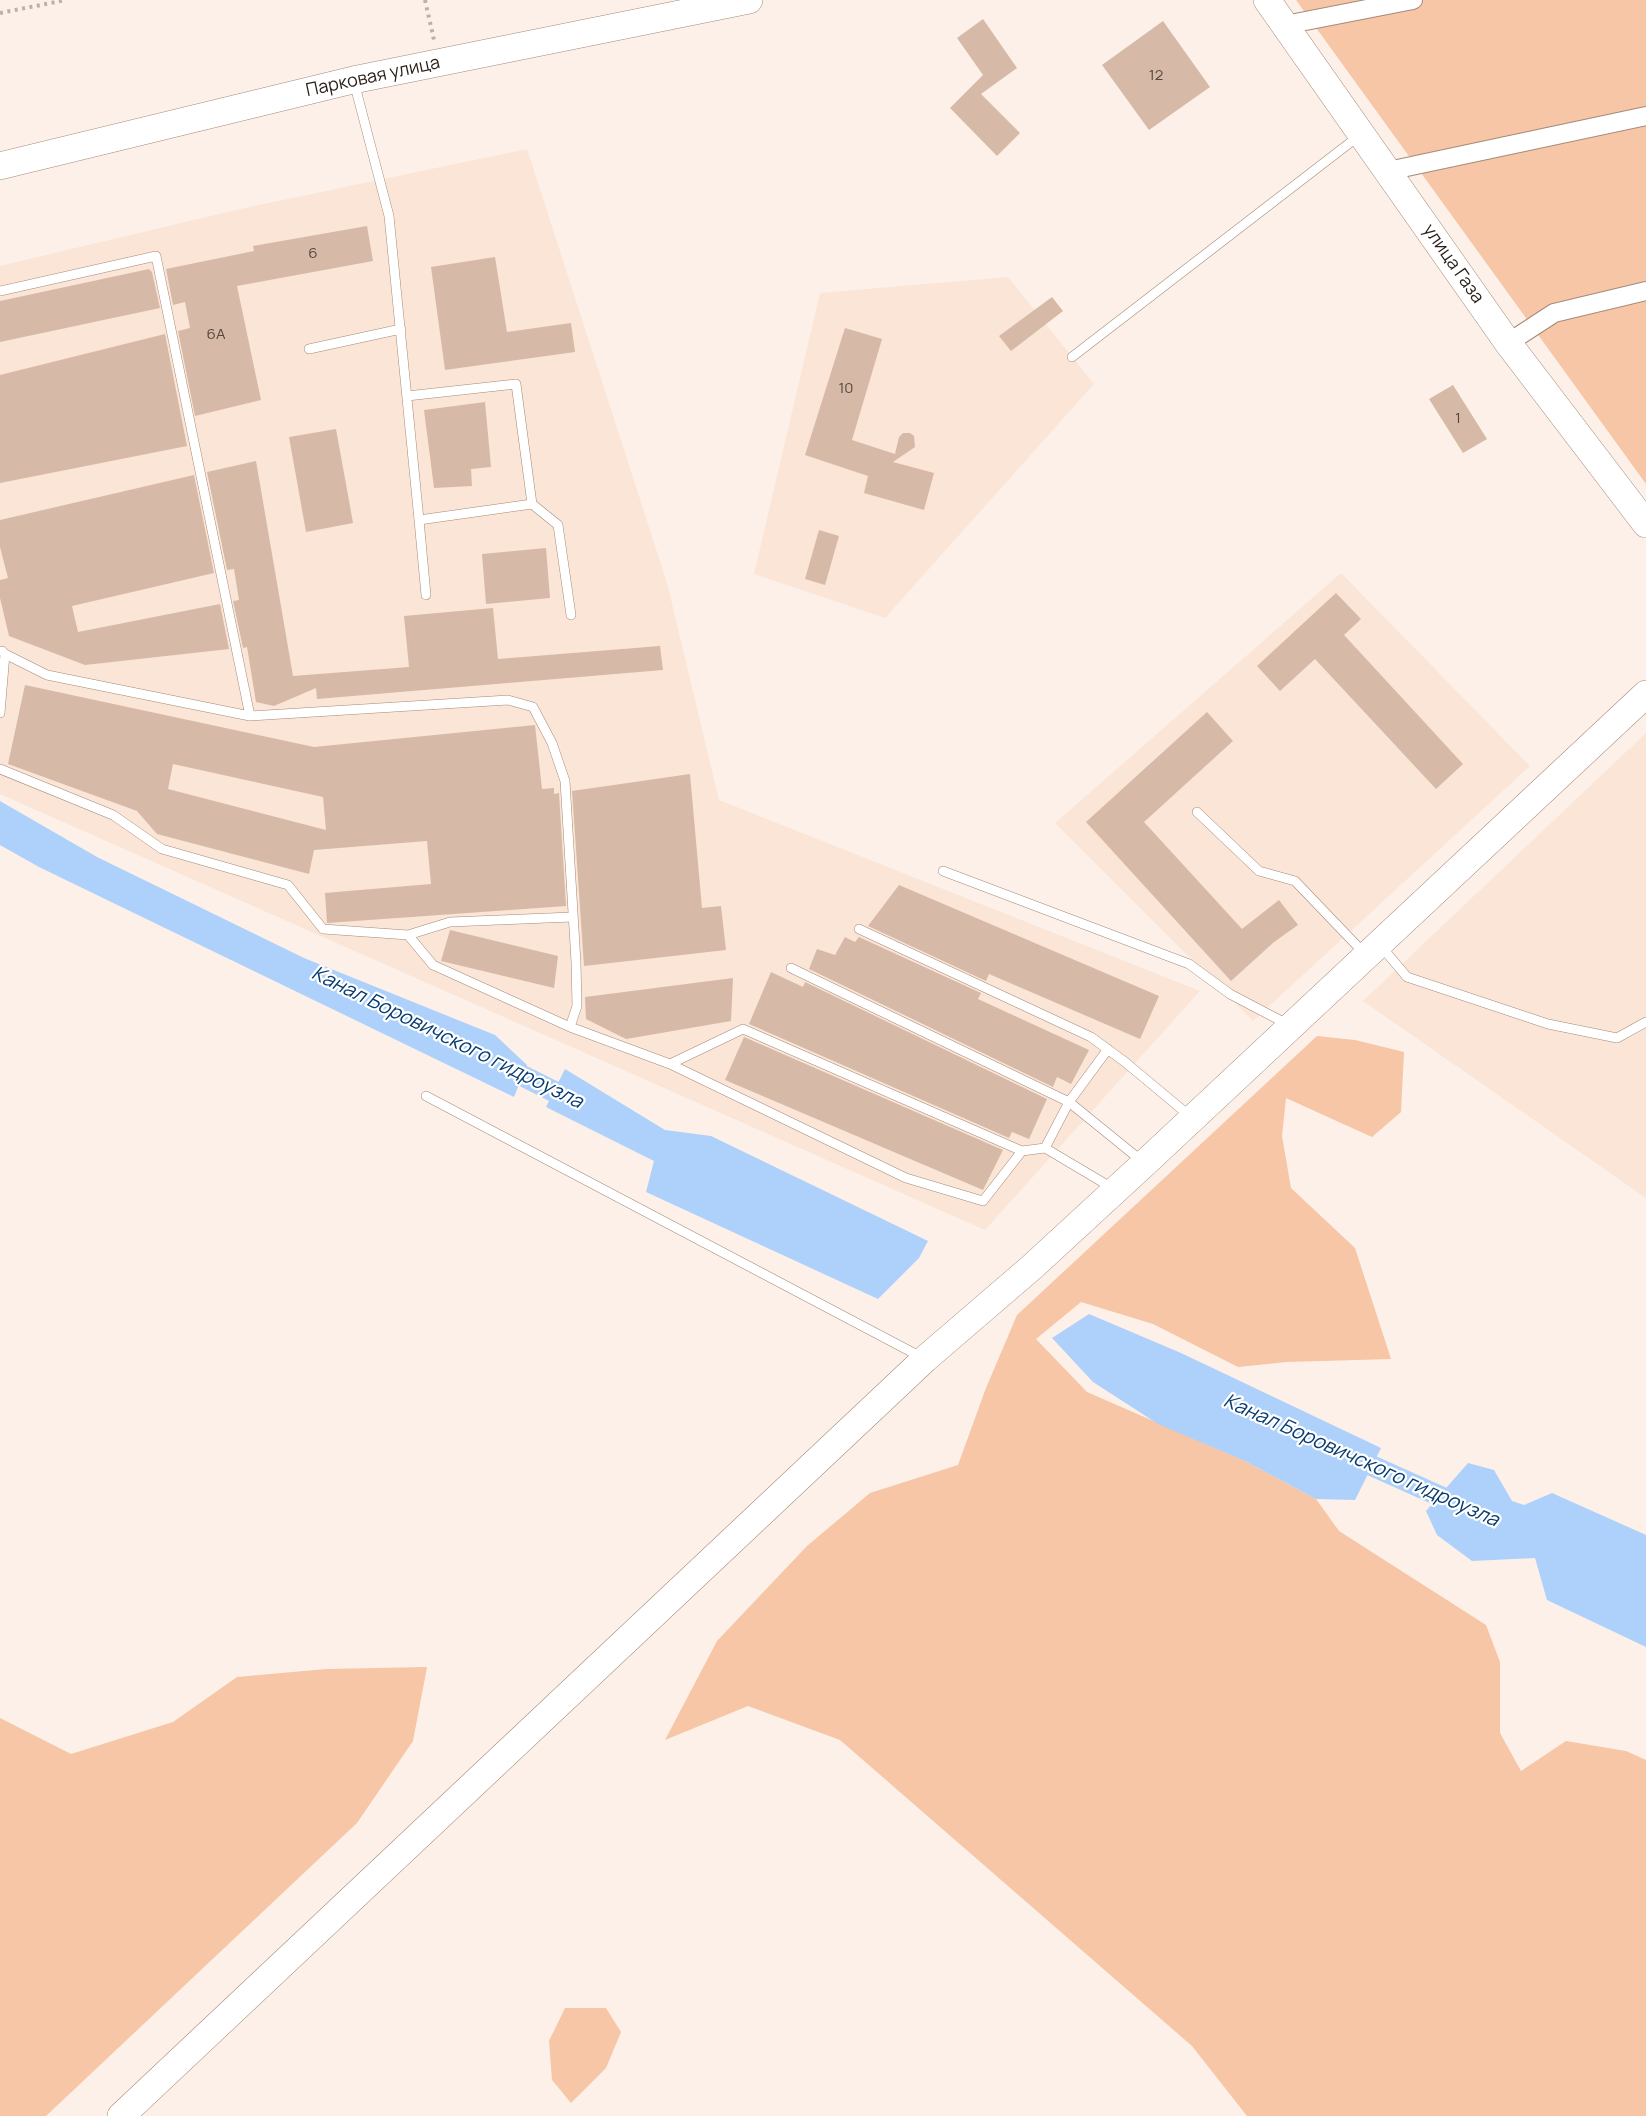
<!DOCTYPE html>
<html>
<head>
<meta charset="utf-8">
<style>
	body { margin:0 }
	canvas { display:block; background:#fcf0e8 }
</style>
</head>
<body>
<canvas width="1646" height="2116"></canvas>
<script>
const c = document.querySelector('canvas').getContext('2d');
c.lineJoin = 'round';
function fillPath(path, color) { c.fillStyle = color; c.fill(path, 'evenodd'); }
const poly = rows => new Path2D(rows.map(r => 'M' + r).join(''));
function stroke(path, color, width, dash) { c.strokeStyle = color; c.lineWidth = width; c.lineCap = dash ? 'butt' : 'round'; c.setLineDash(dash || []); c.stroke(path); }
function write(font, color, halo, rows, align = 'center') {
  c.font = font + ' Manrope,sans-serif'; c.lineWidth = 4.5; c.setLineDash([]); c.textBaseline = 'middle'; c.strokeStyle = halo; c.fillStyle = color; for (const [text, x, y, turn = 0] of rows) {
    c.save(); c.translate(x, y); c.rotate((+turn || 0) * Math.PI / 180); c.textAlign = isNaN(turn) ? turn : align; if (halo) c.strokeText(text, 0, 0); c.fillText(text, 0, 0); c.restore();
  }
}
const built = poly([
	[527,149,667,583,719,800,1200,991,985,1230,0,794,0,266,240,209],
	[1008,277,1094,384,885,618,754,574,820,293],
	[1341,573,1530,766,1253,1021,1055,823],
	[1646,733,1646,1198,1363,1001]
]);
const green = poly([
	[1296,0,1646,0,1646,484],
	[1317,1036,1355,1040,1404,1052,1401,1112,1372,1137,1286,1098,1282,1136,1291,1188,1355,1248,1391,1359,1287,1362,1238,1367,1153,1324,1081,1302,1036,1339,1087,1392,1245,1461,1316,1499,1339,1531,1486,1625,1500,1662,1500,1733,1521,1771,1566,1741,1626,1751,1646,1760,1646,2116,1247,2116,1192,2046,840,1740,748,1706,665,1740,717,1641,807,1546,870,1493,958,1465,986,1388,1017,1315],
	[427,1667,413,1741,357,1823,46,2116,0,2116,0,1718,71,1754,173,1722,237,1677,326,1669],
	[565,2008,606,2008,621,2032,606,2068,571,2103,552,2080,549,2041]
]);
const water = poly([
	[0,801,97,857,304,958,495,1035,527,1065,514,1097,39,867,0,845],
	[565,1069,665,1130,711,1136,928,1241,919,1258,878,1299,646,1192,654,1161,546,1107],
	[1089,1314,1181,1353,1381,1448,1355,1500,1316,1499,1245,1461,1158,1424,1093,1382,1052,1338],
	[1468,1463,1494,1470,1512,1501,1524,1505,1552,1493,1646,1535,1646,1647,1547,1600,1535,1558,1472,1561,1437,1535,1426,1511]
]);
const canal = poly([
	[497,1063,579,1104],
	[1348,1455,1464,1507]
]);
const building = poly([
	[983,19,1017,68,981,94,1020,133,997,156,950,108,983,75,957,38],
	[1163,21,1210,87,1149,130,1102,65],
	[367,226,373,261,237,286,261,400,195,416,178,331,190,328,185,302,173,305,166,269,254,251,253,246],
	[495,257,507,332,571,323,575,352,445,370,431,267],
	[149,269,152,272,160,308,0,342,0,301],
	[1052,297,1063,311,1011,351,999,336],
	[845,328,882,339,852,440,895,454,899,437,903,433,910,433,914,436,915,447,893,462,934,473,924,510,864,493,868,476,805,455],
	[165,334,187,446,0,483,0,375],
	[1453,385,1487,439,1463,453,1429,399],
	[485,402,491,467,471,469,472,486,434,488,424,410],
	[336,429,353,523,306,532,289,437],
	[256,461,293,676,409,667,404,616,493,608,498,659,660,646,663,670,317,699,316,688,274,706,256,702,247,647,243,648,233,601,239,600,234,569,227,570,207,472],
	[194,475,214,573,72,606,78,632,220,604,229,649,85,665,9,636,0,598,0,580,8,578,0,547,0,520],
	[819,530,839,536,825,585,805,579],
	[546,548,550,598,486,604,482,554],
	[1336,593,1361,619,1344,635,1463,764,1436,789,1315,659,1280,691,1257,666],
	[25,685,314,747,535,725,542,789,554,788,554,794,559,793,566,906,327,923,325,893,431,884,427,841,314,850,309,874,157,834,137,811,8,764],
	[173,764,323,797,326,830,168,789],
	[1207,712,1233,741,1144,822,1242,929,1279,900,1298,925,1274,942,1231,981,1086,822],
	[690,774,702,908,721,906,726,950,584,966,572,791],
	[899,885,1159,996,1140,1039,989,974,986,981,868,926],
	[450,930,558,956,554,988,441,961],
	[845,937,855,942,859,937,981,993,978,999,1089,1050,1071,1084,1057,1077,1053,1087,809,969,817,949,835,955],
	[771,972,803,987,805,982,1047,1099,1029,1139,1012,1132,1009,1138,749,1024],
	[733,978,731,1021,626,1039,586,1019,585,997],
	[744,1037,1003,1150,983,1190,725,1080]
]);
const path = poly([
	[425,0,434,40],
	[0,13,66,0]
]);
const lane = poly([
	[354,82,389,216,419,520,532,504,516,384,407,396],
	[0,291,156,256,250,716],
	[309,349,401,329],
	[1072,357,1360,135],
	[532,504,558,525,571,615],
	[419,520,426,595],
	[5,654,47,675,250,716,508,700,533,707,552,743,565,781,576,962,577,1006,570,1027],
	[0,713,5,654,2,651],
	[0,769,113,815,162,849,288,885,323,929,408,935,433,965,570,1027,670,1064,906,1178,983,1201,1022,1151,1045,1148,1114,1189],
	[1197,812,1259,871,1295,881,1364,953],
	[943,871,1189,964,1230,994,1287,1024],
	[859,929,1091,1037,1125,1062,1191,1117],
	[408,935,450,922,572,917],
	[1380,945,1407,977,1548,1024,1617,1038,1646,1022],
	[791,968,1069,1102,1143,1162],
	[670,1064,743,1029,1022,1151],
	[426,1096,923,1358],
	[1045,1148,1069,1102,1108,1049]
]);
const street = poly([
	[1285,25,1413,0],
	[1388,171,1646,116],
	[1508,343,1554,313,1646,291]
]);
const secondary = poly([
	[1267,0,1508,343,1646,524],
	[0,166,353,80,749,0],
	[121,2116,925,1359,1032,1267,1145,1163,1646,694]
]);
const numberNames = [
	["12",1156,76],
	["6",313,254],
	["6А",216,335],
	["10",846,389],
	["1",1458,419]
];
const streetNames = [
	["Парковая улица",373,77,-12],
	["улица Газа",1453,264,55]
];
const waterNames = [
	["Канал Боровичского гидроузла",447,1038,26],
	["Канал Боровичского гидроузла",1361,1461,24]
];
fillPath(built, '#fbe5d6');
fillPath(green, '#f6c6a6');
fillPath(water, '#add1fb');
stroke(canal, '#add1fb', 21);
fillPath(building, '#d6baa7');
stroke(lane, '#a58a78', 10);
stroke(street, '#a58a78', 20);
stroke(secondary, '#a58a78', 28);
stroke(path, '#bcb1a9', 4, [3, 4.5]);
stroke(lane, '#fff', 9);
stroke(street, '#fff', 18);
stroke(secondary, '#fff', 27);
write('15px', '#55463c', null, numberNames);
write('18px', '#2a1f18', '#fff', streetNames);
write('italic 20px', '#0a3d6f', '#fff', waterNames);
</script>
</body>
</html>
